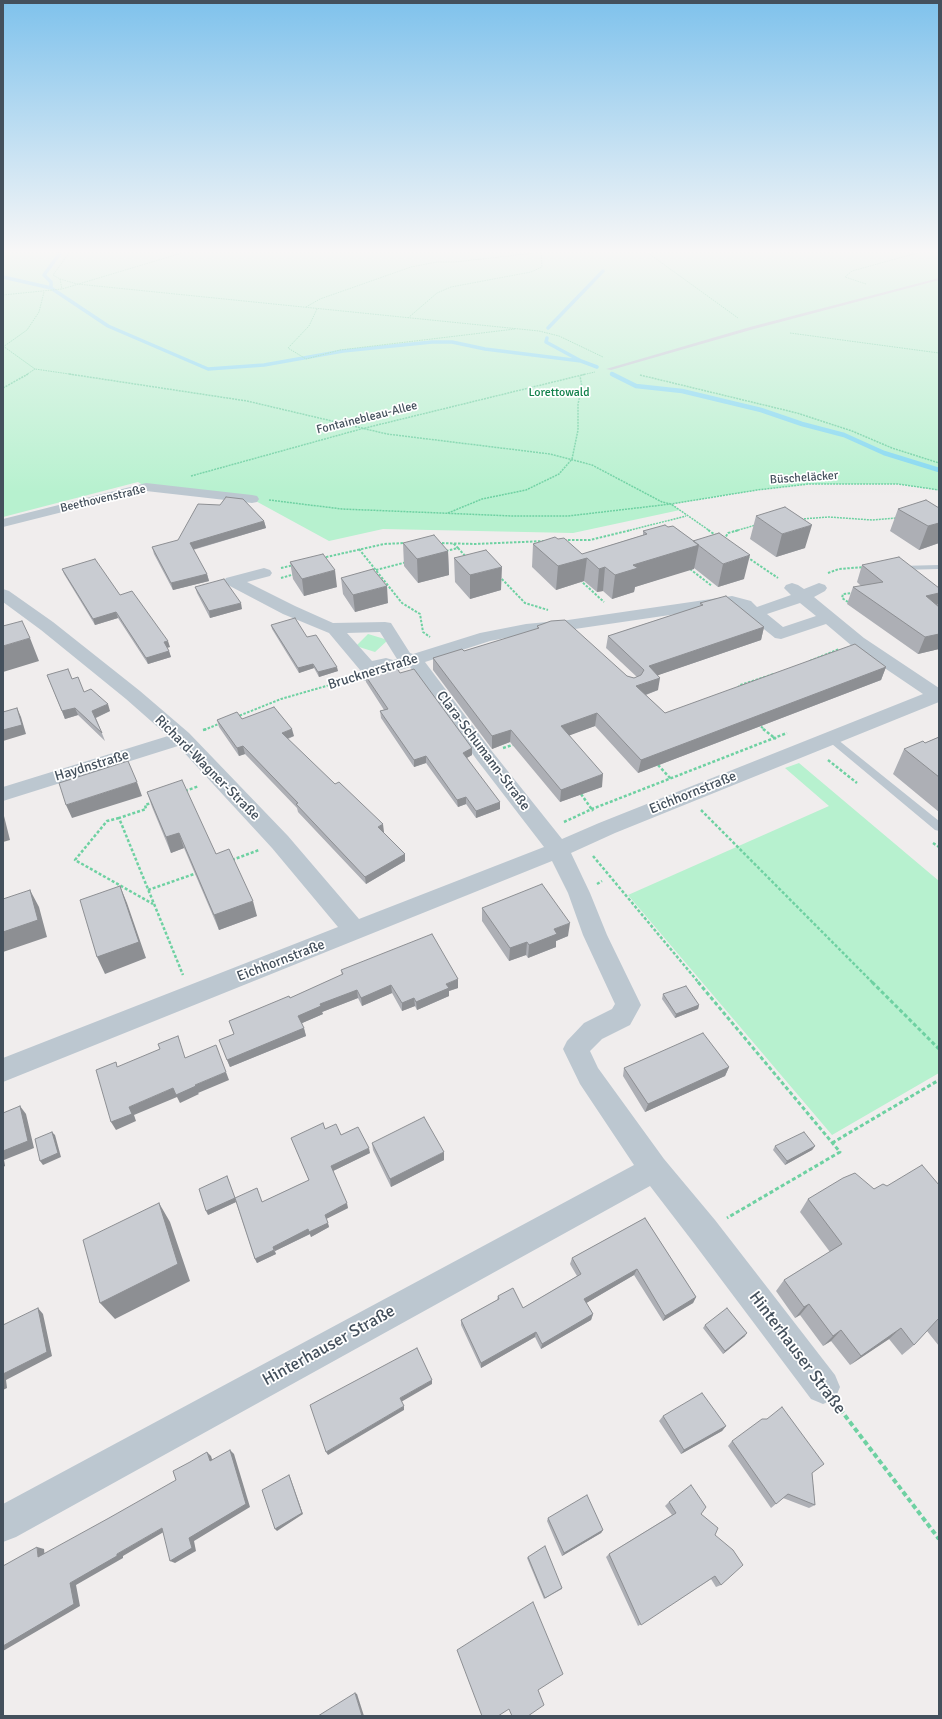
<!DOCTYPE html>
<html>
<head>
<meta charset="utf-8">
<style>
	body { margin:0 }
	#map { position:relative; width:942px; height:1719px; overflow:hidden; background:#f0eded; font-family:Signika,sans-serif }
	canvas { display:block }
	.frame { position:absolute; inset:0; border:4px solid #44505c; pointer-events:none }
</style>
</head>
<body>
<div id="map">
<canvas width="942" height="1719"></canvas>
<div class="frame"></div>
</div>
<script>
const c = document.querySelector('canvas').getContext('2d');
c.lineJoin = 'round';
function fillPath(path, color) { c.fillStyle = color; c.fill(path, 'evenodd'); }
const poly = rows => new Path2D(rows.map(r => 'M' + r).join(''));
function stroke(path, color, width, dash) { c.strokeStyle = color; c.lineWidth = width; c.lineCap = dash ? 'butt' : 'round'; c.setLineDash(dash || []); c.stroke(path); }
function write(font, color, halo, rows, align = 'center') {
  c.font = font + ' Signika,sans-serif'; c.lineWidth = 3.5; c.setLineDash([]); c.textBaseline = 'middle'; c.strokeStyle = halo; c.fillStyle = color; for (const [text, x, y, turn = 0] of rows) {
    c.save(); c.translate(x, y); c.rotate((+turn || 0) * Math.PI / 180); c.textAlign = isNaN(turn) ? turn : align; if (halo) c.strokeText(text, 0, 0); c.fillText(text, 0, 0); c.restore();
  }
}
const green = poly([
	[3,253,939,253,939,490,898,484,809,484,757,490,671,504,680,510,573,533,383,529,329,541,252,499,146,487,138,482,3,517],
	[368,634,388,640,375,652,356,646],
	[799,763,939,881,939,1073,832,1135,628,895,829,806,785,768]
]);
const streamFar1 = poly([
	[60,253,44,275,51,282,51,288,108,326,208,369,264,365,343,351,432,342,452,342,485,349,581,361],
	[3,277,51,288],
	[548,328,603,271],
	[547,338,546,342,581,361,597,367],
	[612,374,614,375]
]);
const stream = poly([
	[612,374,636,386,682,391,761,410,802,424,844,435,884,453,939,470]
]);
const pathFar5 = poly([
	[69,253,53,275,60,279,77,284,539,331,559,336,603,357],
	[648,253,738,318],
	[60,279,62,289],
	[866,284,845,277,852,271,917,253],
	[3,295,62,289,182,253],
	[306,307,320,299,411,267,437,262,455,262,535,253],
	[317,309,309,326,288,348,306,359,340,350,515,329],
	[408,318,437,293,451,287,531,272,542,267,541,253],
	[790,333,939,353],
	[3,346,35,369,76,375],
	[3,347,27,330,39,312,44,292],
	[26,375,35,369],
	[582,375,595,372]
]);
const pathFar4 = poly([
	[69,374,247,401,387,434,550,454,592,465,662,502,671,504,710,531],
	[640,375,797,413,852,431,892,448,939,463],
	[3,388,28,374],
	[191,476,361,429,586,374],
	[269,500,342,509,513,516,568,516,671,504,757,490,809,484,898,484,939,490],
	[448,513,482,499,526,490,559,474,572,459,578,430,578,404,582,387,580,376],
	[801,519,829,517,872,520,897,518],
	[627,531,686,516],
	[735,531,756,525]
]);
const pathFar3 = poly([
	[708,530,717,536],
	[564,540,590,540,631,530],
	[724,540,728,533,739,530],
	[438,543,475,544,545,541],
	[458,548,467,558],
	[359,549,402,603,420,614,423,632,430,637],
	[446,551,458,548,453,543],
	[747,557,778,578],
	[322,558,384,544,405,543],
	[281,568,294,565],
	[690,569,712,586],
	[376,570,407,562],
	[828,573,839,569,864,567],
	[499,576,525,603,548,610],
	[281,578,295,574],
	[580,580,604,602],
	[848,602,842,598,843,594,853,593],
	[810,661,839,649],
	[738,688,740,685,774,674],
	[236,717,281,699,347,680],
	[758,724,765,730],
	[204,730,221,723]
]);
const pathFar2 = poly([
	[763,729,776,739],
	[203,730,207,729],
	[503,748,516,744],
	[828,760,857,783],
	[658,765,671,779],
	[185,791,199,786],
	[581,794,593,811],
	[154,802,145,805,146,809,119,818,183,975],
	[701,810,873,983],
	[119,818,107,821,75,860,153,904],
	[564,822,592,809,787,733],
	[933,843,939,847],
	[593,856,699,983],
	[232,860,259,850],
	[597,884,602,881],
	[148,890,197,873]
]);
const pathFar1 = poly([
	[698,982,840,1152,727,1218],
	[872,982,939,1049],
	[832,1143,939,1080]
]);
const path = poly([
	[840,1409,939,1539]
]);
const lane = poly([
	[939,278,939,280,754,329,611,370,606,369,750,327,939,278],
	[939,565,939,569,899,570,895,568,899,566,939,565],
	[829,734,832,735,939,821,939,831,935,830,826,739,824,737,829,734]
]);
const street = poly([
	[146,483,252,495,257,496,259,499,257,502,252,503,146,491,3,527,3,519,146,483],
	[264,568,270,570,272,573,270,576,247,582,295,606,333,623,385,622,391,623,410,653,413,654,480,633,526,624,568,620,732,596,751,601,757,607,791,595,784,588,786,585,792,583,798,585,804,589,819,583,825,585,827,588,825,591,814,597,864,638,939,688,939,702,615,833,571,853,590,893,607,935,641,1005,630,1025,602,1039,590,1051,598,1068,664,1159,715,1220,835,1375,840,1387,835,1399,823,1404,811,1399,693,1242,650,1186,16,1537,3,1542,3,1504,634,1165,580,1084,563,1049,567,1041,584,1023,612,1009,615,1004,583,935,568,893,552,861,3,1082,3,1058,338,927,272,848,178,746,3,801,3,787,168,736,126,699,41,630,3,602,3,589,9,591,53,622,140,691,189,733,288,836,359,919,544,847,477,760,410,667,365,681,359,679,356,675,360,670,329,633,283,614,226,584,224,581,226,578,264,568],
	[800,603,816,616,783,627,767,614,800,603],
	[731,606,739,609,775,638,781,639,826,624,852,646,923,694,599,823,562,839,491,750,425,662,490,641,526,634,568,630,731,606],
	[380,632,397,659,393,660,386,658,372,661,347,633,380,632]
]);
const wall = poly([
	[939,508,939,543,919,550,890,531,898,509],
	[756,516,805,548,776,557,750,539],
	[264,521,266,528,193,550,207,574,209,581,173,590,154,554,152,547],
	[673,526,744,579,718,587,694,568,635,587,634,592,612,599,603,591,597,592,584,581,556,590,532,567,533,544,558,539,582,554,643,535,643,531,668,527],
	[403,543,448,551,449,575,418,583,404,566],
	[454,558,501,590,470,599,455,582],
	[290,562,337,587,304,596,293,579],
	[862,565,939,588,939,601,937,605,939,607,939,649,918,654,847,604,853,587,861,586,857,582],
	[62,569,120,595,170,647,167,648,169,651,171,657,148,664,118,618,95,625,64,574],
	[341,578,388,603,355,612,343,594],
	[195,587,242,609,210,618,197,593],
	[700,603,764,627,761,640,658,675,658,690,646,695,665,713,886,667,881,680,638,773,595,726,569,735,602,787,560,802,510,742,492,749,433,670,433,658,464,651,537,629,537,626,627,676,634,678,637,677,606,648,608,636,700,606],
	[271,625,307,637,338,671,319,677,314,668,299,673,272,629],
	[400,673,472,748,472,755,467,758,500,809,476,818,466,804,458,807,426,763,414,767,381,718,380,711,384,710,366,682,365,675],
	[47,675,72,679,84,692,110,711,96,718,105,741,78,715,65,719],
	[242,719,294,736,288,739,384,832,383,832,405,854,405,861,366,884,298,812,297,808,245,754,239,756,219,727,217,720],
	[939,737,939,812,893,774,904,749,925,743],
	[147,792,216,854,257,916,219,930,184,848,171,853,152,807],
	[482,908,568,936,556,941,556,947,528,958,526,955,509,961,482,921],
	[341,970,458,988,449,991,449,996,417,1010,415,1006,402,1011,392,993,362,1006,358,998,322,1012,323,1014,302,1023,306,1036,230,1067,219,1040,234,1034,229,1021,290,998,342,975],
	[663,994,699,1005,698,1009,675,1018,662,999],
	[729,1067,725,1076,645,1112,623,1076,624,1068],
	[325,1129,341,1135,370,1153,333,1171,348,1208,326,1219,329,1227,311,1237,310,1234,275,1251,276,1254,257,1263,255,1259,236,1202,208,1215,227,1176,235,1198,262,1202,309,1180,291,1138],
	[372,1143,444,1160,391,1187,373,1150],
	[775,1146,815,1146,812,1150,785,1165,773,1150],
	[939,1185,939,1346,927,1331,914,1345,902,1355,889,1339,850,1365,831,1341,823,1346,800,1315,795,1318,776,1291,784,1280,830,1252,800,1212,808,1199,874,1189,887,1186],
	[645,1218,696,1297,693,1303,663,1321,634,1275,586,1303,593,1314,591,1320,541,1349,535,1337,481,1368,461,1325,461,1320,497,1300,498,1296,523,1308,577,1276,570,1264,572,1258],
	[705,1325,745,1336,723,1354,703,1328],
	[663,1416,726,1426,722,1431,681,1454,659,1421],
	[732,1441,812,1473,815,1505,809,1508,783,1498,771,1508,728,1446],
	[669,1502,701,1514,715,1535,721,1585,716,1587,711,1579,638,1626,606,1557,609,1554,672,1515,665,1506],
	[548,1518,603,1530,601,1533,562,1556,547,1521],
	[528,1557,562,1588,562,1589,544,1599,527,1558]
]);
const shadedWall = poly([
	[264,521,266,528,191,550,190,543],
	[939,523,939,543,919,550,928,526],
	[812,525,805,548,776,557,782,534],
	[699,545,694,569,635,587,634,592,612,599,615,575,633,565],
	[448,551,449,575,418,583,417,559],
	[750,555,744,579,718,587,723,564],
	[587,558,584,581,556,590,558,566],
	[502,567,501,590,470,599,470,575],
	[605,567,603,591,597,592,599,569],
	[335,570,337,587,304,596,302,579],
	[207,574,209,581,173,590,171,583],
	[387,586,388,603,355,612,353,595],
	[939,593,939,601,936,609,926,596],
	[241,603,242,609,210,618,209,611],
	[116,612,118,618,95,625,93,619],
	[764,627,761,640,647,679,649,666],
	[939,634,939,649,918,654,925,637],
	[30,638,39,661,3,672,3,646],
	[168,641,170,647,165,648,164,642],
	[169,651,171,657,148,664,146,658],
	[313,664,314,668,299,673,298,668],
	[337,667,338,671,319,677,318,672],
	[886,667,881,680,638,773,641,760],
	[660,678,658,690,634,699,636,686],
	[108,704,110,711,95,718,92,711],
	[17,708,21,717,26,734,3,741,3,730],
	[75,708,78,715,65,719,62,711],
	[597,713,595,726,560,739,561,726],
	[292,729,294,736,283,740,282,733],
	[511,730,510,742,492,749,492,736],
	[243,746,245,754,239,756,237,748],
	[472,748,472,755,463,760,463,753],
	[426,756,426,763,414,767,414,760],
	[603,774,602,787,560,802,561,790],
	[137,782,142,796,72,818,66,805],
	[466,797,466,804,458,807,457,800],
	[500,802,500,809,476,818,476,811],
	[3,813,4,816,10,840,3,842],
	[383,824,384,832,379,835,378,827],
	[179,833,184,848,171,853,166,837],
	[405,854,405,861,366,884,365,877],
	[120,886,127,903,146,958,105,974,97,957],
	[30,890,39,907,47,937,3,952,3,932],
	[253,901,257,916,219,930,214,915],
	[570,923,568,936,556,941,556,947,528,958,529,945,554,929],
	[527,942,526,955,509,961,510,948],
	[458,979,458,988,449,991,449,996,417,1010,416,1002,446,984],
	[391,985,392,993,362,1006,361,998],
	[357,990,358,998,322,1012,323,1014,300,1024,298,1016,320,1004],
	[414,998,415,1006,402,1011,402,1003],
	[699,1005,698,1009,675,1018,676,1014],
	[304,1028,306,1036,230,1067,227,1060],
	[729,1067,725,1076,645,1112,648,1104],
	[226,1072,229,1080,198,1093,199,1094,180,1103,177,1097,134,1115,136,1121,116,1130,111,1122,129,1107,173,1088,195,1085],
	[20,1106,26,1114,34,1148,4,1160,5,1166,3,1167,3,1151],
	[52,1132,55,1135,61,1157,43,1165,40,1161],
	[815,1146,812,1150,785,1165,787,1161],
	[369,1148,370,1153,333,1171,331,1166],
	[444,1152,444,1160,391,1187,390,1179],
	[227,1176,236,1202,208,1215,206,1211],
	[159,1203,170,1222,190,1281,115,1319,100,1303],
	[347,1203,348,1208,326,1219,325,1215],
	[328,1223,329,1227,311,1237,310,1234,275,1251,273,1247,308,1229],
	[274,1250,276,1254,257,1263,255,1259],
	[637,1269,634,1275,583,1305,584,1299],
	[696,1297,693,1303,663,1321,665,1316],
	[809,1304,800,1315,795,1318,804,1307],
	[38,1308,43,1314,52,1356,6,1380,7,1388,3,1390,3,1374],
	[593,1314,591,1320,541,1349,542,1344],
	[901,1328,889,1339,850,1365,861,1356],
	[841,1330,831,1341,823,1346,833,1336],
	[536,1332,535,1337,481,1368,481,1363],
	[747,1333,745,1336,723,1354,725,1351],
	[432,1380,432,1384,401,1402,400,1398],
	[404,1406,404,1410,328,1455,326,1452],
	[726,1426,722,1431,681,1454,684,1450],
	[230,1450,234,1454,250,1507,194,1541,196,1551,175,1563,170,1561,189,1538],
	[207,1452,211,1456,214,1465,210,1461],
	[289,1475,290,1477,303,1514,277,1531,275,1529],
	[162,1528,167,1530,123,1556,123,1558,76,1585,80,1606,3,1651,3,1646,70,1583,117,1554],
	[603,1530,601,1533,562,1556,564,1553],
	[37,1547,44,1549,45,1559,38,1557],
	[355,1693,357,1694,364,1716,362,1716]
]);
const building = poly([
	[226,497,243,499,264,521,190,543,207,574,171,583,152,547,178,540,198,504,220,505,226,497],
	[926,500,939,508,939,523,928,526,898,509,926,500],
	[785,507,812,525,782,534,756,516,785,507],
	[665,525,668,527,673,526,699,545,633,565,638,568,615,575,605,567,599,569,587,558,558,566,533,544,555,537,558,539,564,538,582,554,647,534,643,531,665,525],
	[719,533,750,555,723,564,693,541,719,533],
	[434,535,448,551,417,559,403,543,434,535],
	[486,550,502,567,470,575,454,558,486,550],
	[323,554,335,570,302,579,290,562,323,554],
	[899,557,939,588,939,593,926,596,939,607,939,634,925,637,853,587,883,582,862,565,899,557],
	[95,559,120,595,132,591,168,641,164,642,169,651,146,658,116,612,93,619,62,569,95,559],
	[373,569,387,586,353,595,341,578,373,569],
	[224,579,241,603,209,611,195,587,224,579],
	[726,596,764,627,649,666,660,678,636,686,665,713,855,644,886,667,641,760,597,713,561,726,603,774,561,790,511,730,492,736,433,658,462,649,464,651,539,628,537,626,551,621,565,620,627,676,634,678,641,675,644,670,608,636,703,605,700,603,726,596],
	[295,618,307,637,316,635,337,667,318,672,313,664,298,668,271,625,295,618],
	[22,621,30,638,3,646,3,626,22,621],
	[396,667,400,673,414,669,472,748,463,753,500,802,476,811,466,797,457,800,426,756,414,760,380,711,388,709,365,675,396,667],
	[68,669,72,679,78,677,84,692,91,689,108,704,92,711,102,733,75,708,62,711,47,675,68,669],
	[274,707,292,729,282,733,335,784,339,782,383,824,378,827,405,854,365,877,296,804,298,803,243,746,237,748,217,720,237,712,242,719,274,707],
	[17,708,22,725,3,730,3,712,17,708],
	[939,737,939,777,904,749,923,741,925,743,939,737],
	[128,761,137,782,66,805,59,783,128,761],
	[182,780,216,854,229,849,253,901,214,915,179,833,166,837,147,792,182,780],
	[542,884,570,923,554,929,557,934,529,945,527,942,510,948,482,908,542,884],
	[120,886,139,942,97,957,80,900,120,886],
	[30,890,38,920,3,932,3,899,30,890],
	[432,934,458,979,446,984,449,988,416,1002,414,998,402,1003,391,985,361,998,357,990,320,1004,321,1006,298,1016,304,1028,227,1060,219,1040,234,1034,229,1021,289,996,290,998,343,974,341,970,432,934],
	[686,986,699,1005,676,1014,663,994,686,986],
	[703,1033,729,1067,648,1104,624,1068,703,1033],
	[178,1036,185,1058,216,1045,226,1072,195,1085,196,1086,176,1095,173,1088,129,1107,132,1114,111,1122,96,1070,116,1062,117,1067,160,1049,158,1044,178,1036],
	[20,1106,28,1141,3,1151,3,1113,20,1106],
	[424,1117,444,1152,390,1179,372,1143,424,1117],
	[323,1123,325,1129,336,1124,341,1135,358,1127,369,1148,331,1166,347,1203,325,1215,328,1223,309,1232,308,1229,273,1247,274,1250,255,1259,235,1198,257,1188,262,1202,309,1180,291,1138,323,1123],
	[52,1132,58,1153,40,1161,35,1139,52,1132],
	[804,1132,815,1146,787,1161,775,1146,804,1132],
	[922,1165,939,1185,939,1320,938,1319,914,1345,901,1328,861,1356,841,1330,833,1336,809,1304,804,1307,784,1280,842,1244,808,1199,843,1178,855,1173,874,1189,883,1184,887,1186,922,1165],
	[227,1176,235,1198,206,1211,199,1189,227,1176],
	[159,1203,178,1264,100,1303,83,1240,159,1203],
	[645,1218,696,1297,665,1316,637,1269,584,1299,593,1314,542,1344,536,1332,481,1363,461,1320,499,1299,498,1296,513,1288,523,1308,581,1274,572,1258,645,1218],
	[38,1308,47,1352,3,1374,3,1325,38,1308],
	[727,1308,747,1333,725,1351,705,1325,727,1308],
	[417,1348,432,1380,400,1398,404,1406,326,1452,310,1405,417,1348],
	[702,1393,726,1426,684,1450,663,1416,702,1393],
	[782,1407,824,1464,812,1473,815,1505,788,1494,776,1504,732,1441,762,1419,767,1419,782,1407],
	[230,1450,246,1504,189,1538,192,1548,170,1561,162,1528,117,1554,117,1556,70,1583,74,1604,3,1646,3,1566,37,1547,38,1557,109,1518,176,1480,173,1471,190,1462,207,1452,210,1461,230,1450],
	[289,1475,302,1513,275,1529,262,1490,289,1475],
	[691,1485,706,1507,701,1514,718,1528,715,1535,733,1550,743,1565,721,1585,715,1576,641,1625,609,1554,676,1513,669,1502,691,1485],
	[587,1495,603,1530,564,1553,548,1518,587,1495],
	[545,1546,562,1588,545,1598,528,1557,545,1546],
	[533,1602,563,1674,538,1690,544,1705,528,1716,512,1716,509,1709,498,1716,482,1716,457,1650,533,1602],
	[355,1693,362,1716,318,1716,355,1693]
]);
const farParknames = [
	["Lorettowald",559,393]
];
const farStreetnames = [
	["Fontainebleau-Allee",367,418,-14],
	["Büscheläcker",804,478,-4],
	["Beethovenstraße",103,499,-13]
];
const streetNames = [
	["Brucknerstraße",373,672,-17],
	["Clara-Schumann-Straße",483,751,53],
	["Haydnstraße",92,766,-17],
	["Richard-Wagner-Straße",207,768,45],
	["Eichhornstraße",693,793,-22],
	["Eichhornstraße",281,961,-21]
];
const nearStreetnames = [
	["Hinterhauser Straße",329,1346,-29],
	["Hinterhauser Straße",797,1353,53]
];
fillPath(green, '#b7f1cf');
stroke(streamFar1, '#82d8f1', 3.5);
stroke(stream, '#82d8f1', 4.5);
stroke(pathFar5, '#6ed1a2', 1, [1.5, 1]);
stroke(pathFar4, '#6ed1a2', 1.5, [2, 1]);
stroke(pathFar3, '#6ed1a2', 2, [2.5, 1.5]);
stroke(pathFar2, '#6ed1a2', 2.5, [3, 2]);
stroke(pathFar1, '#6ed1a2', 3, [4, 2.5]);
stroke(path, '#6ed1a2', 4, [5, 3]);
fillPath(lane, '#bcc7d0');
fillPath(street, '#bcc7d0');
fillPath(wall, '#adafb5');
fillPath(shadedWall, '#8d8f93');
fillPath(building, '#c9ccd2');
stroke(building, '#8d8f93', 1);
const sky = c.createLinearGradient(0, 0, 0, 493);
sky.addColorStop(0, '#7fc2ec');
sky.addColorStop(0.51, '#f8f7f7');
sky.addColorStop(1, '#f8f7f700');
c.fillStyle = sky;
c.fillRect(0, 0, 942, 493);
write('12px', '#11814b', '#fff', farParknames);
write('12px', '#44505c', '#fff', farStreetnames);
write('14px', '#44505c', '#fff', streetNames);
write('17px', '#44505c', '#fff', nearStreetnames);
</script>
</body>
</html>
